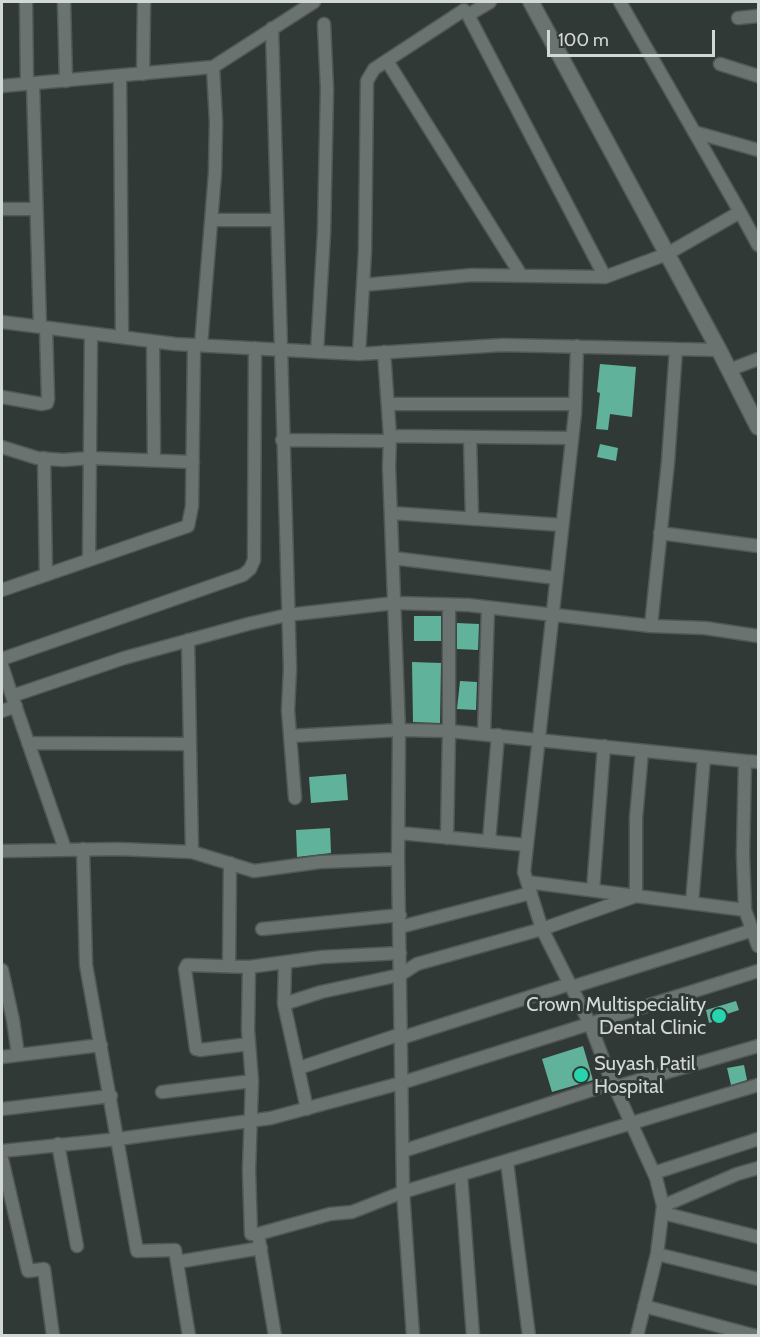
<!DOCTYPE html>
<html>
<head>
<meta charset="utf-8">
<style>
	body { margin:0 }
	#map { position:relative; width:760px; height:1337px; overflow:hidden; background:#313936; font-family:Cabin,sans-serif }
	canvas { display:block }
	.frame { position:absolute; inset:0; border:3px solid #d3d8d6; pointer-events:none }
	.scale { position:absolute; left:547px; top:30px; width:168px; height:27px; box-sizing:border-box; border:3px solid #d3d8d6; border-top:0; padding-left:8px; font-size:18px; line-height:21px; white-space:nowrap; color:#d3d8d6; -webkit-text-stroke:4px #313936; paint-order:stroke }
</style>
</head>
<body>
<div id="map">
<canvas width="760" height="1337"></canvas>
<div class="frame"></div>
<div class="scale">100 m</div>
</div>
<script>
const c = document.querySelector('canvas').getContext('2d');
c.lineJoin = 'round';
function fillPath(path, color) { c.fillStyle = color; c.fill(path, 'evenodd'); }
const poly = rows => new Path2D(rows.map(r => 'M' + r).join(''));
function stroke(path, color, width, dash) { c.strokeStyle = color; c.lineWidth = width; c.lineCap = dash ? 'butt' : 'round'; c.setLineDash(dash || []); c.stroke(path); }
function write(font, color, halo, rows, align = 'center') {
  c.font = font + ' Cabin,sans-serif'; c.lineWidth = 6; c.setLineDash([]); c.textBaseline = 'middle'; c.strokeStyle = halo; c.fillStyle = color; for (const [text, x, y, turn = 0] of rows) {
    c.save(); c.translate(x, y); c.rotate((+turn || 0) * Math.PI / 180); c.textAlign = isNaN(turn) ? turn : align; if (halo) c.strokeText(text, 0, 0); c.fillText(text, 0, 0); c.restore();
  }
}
const building = poly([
	[600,364,636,367,632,417,610,414,608,430,596,429,600,393,597,392],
	[600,444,618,448,616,461,597,457],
	[414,616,441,616,441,641,414,641],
	[457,623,479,624,478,650,457,649],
	[412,662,441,663,440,723,413,722],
	[460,681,477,682,476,710,457,709],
	[346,774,348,800,311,803,309,777],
	[330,828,331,853,297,857,296,830],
	[736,1001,739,1010,727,1014,728,1017,709,1023,706,1010],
	[583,1046,593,1080,552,1092,542,1059],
	[744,1065,747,1080,731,1085,727,1068]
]);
const minor = poly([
	[26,2,27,84],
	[64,2,66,81],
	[490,2,468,15,605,277,667,254,740,212,758,245],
	[620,2,740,212],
	[738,18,758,16],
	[272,28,290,669,288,710,295,798],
	[387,61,521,275],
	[720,64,758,76],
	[143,74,144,2],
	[120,76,122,337],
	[33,84,40,327],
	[2,86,213,67,314,2],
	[694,132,758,150],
	[2,209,36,209],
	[213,220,277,220],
	[363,285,472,275,605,277],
	[2,322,175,344,359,354,503,345,719,350],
	[153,342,154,460],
	[201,345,215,173,216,122,213,67],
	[577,346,575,413,524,872,542,929,590,1024,608,1072,656,1178,663,1206,657,1254,637,1336],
	[317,352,324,232,327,89,324,24],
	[384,352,390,436,389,467,399,730,398,859,403,1192,413,1336],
	[359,354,365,251,367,81,374,69,464,10],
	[729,370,758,359],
	[2,397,42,404,47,403,48,399,46,328],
	[388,404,575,404],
	[390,436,572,438],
	[470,437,472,519],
	[282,440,388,441],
	[2,447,37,458,63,460,90,458,193,462],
	[44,458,46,575],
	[391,513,562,525],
	[660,533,758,546],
	[393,558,556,578],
	[89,560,91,334],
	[2,590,188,526,192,506,194,345],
	[651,626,668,462,676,349],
	[188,640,192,852],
	[2,659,243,575,250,569,254,560,255,348],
	[2,666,12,696,124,658,248,624,287,615,395,603,468,605,651,626,705,628,758,636],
	[12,696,65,849],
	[2,711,16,706],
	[484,733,488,608],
	[290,736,399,730,449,731,745,761],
	[28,743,190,744],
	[758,762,745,761,743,855,745,910,758,946],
	[399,833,527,845],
	[447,838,449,731,449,605],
	[489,841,498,735],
	[83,849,86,965,137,1251,175,1250,189,1336],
	[2,851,118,849,192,852,254,871,320,862,398,859],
	[527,882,745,910],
	[593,890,604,746],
	[692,903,704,757],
	[400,927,531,893],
	[262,929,400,915],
	[285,963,284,1004,307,1109],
	[229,966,230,863],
	[249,967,248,1030,252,1081,249,1170,251,1234,258,1234,275,1336],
	[2,970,13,1020,18,1055],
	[572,987,753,930],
	[284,1004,321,992,400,975,417,964,542,929,636,896,636,818,642,751],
	[401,1038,570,984],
	[249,1044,200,1050,196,1049,185,969,187,965,249,967,322,957,400,953],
	[2,1057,101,1045],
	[299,1068,401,1034],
	[615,1087,758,1046],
	[162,1092,252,1081],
	[2,1109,111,1096],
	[58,1144,77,1246],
	[2,1151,118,1139,271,1118,401,1083,758,971],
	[403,1151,613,1083],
	[2,1159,28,1271,44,1269,53,1336],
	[507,1162,529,1336],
	[654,1173,758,1139],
	[461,1175,473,1336],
	[663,1206,737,1174,758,1168],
	[663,1213,758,1237],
	[258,1234,330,1214,352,1212,403,1192,758,1085],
	[657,1254,758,1279],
	[177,1262,261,1248],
	[644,1306,756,1336]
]);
const tertiary = poly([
	[531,2,719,350,758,427]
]);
const markers = [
	[719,1016,8,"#26d5ae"],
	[581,1075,8,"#26d5ae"]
];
const poiNames = [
	["Crown Multispeciality",706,1005],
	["Dental Clinic",706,1028],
	["Suyash Patil",594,1064,"left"],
	["Hospital",594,1087,"left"]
];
fillPath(building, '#60b29a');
stroke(minor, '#515755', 15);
stroke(tertiary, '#515755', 18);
stroke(minor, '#6a7370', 12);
stroke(tertiary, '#6a7370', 15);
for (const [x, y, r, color] of markers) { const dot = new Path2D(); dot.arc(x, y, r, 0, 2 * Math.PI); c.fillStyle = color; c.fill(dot); stroke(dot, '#313936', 2); }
write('20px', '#d3d8d6', '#313936', poiNames, 'right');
</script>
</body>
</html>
